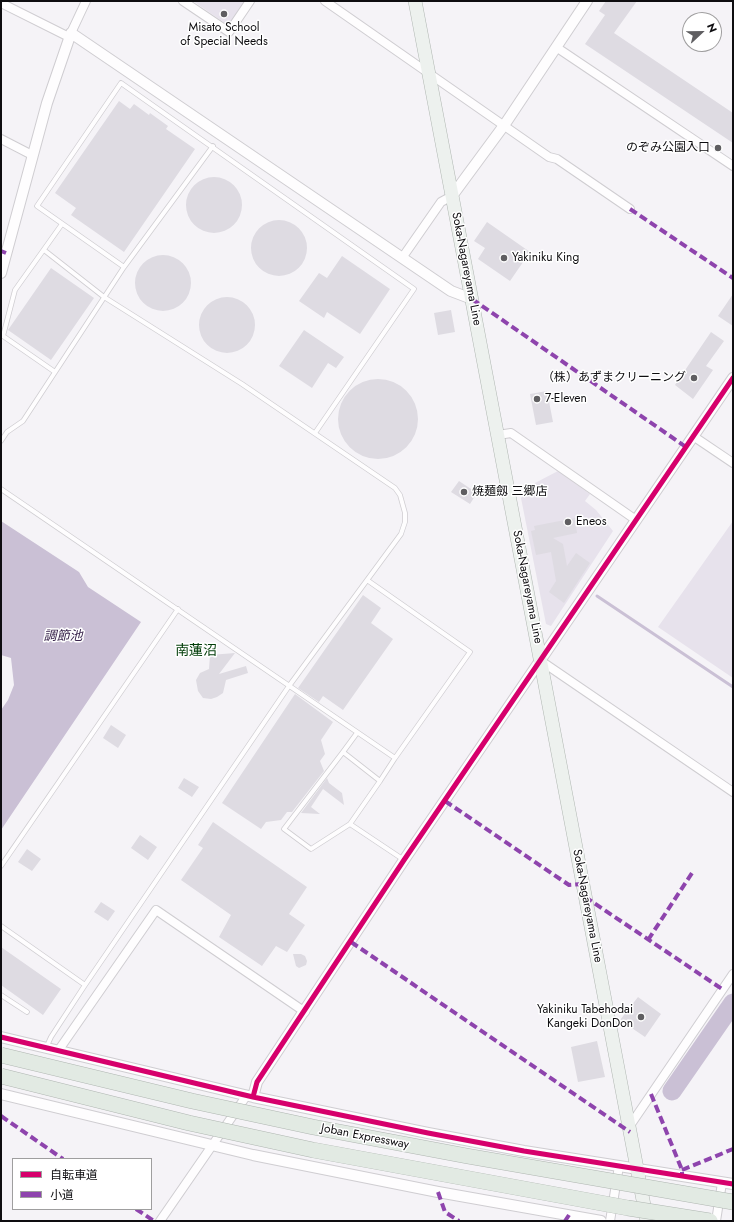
<!DOCTYPE html>
<html>
<head>
<meta charset="utf-8">
<style>
	body { margin:0 }
	#map { position:relative; width:734px; height:1222px; overflow:hidden; background:#f5f3f7; font-family:Jost,"Noto Sans JP",sans-serif }
	canvas { display:block }
	.frame { position:absolute; inset:0; border:2px solid #0e0d10; pointer-events:none }
	.legend { position:absolute; left:12px; top:1158px; width:140px; height:52px; box-sizing:border-box; background:#fff; border:1px solid #9f9e9f; margin:0; padding:5px 7px; list-style:none; font-size:12px; color:#0e0d10 }
	.legend li { display:flex; align-items:center; gap:8px; height:20px }
	.legend b { width:20px; border:1px solid #9f9e9f }
	.north { position:absolute; left:682px; top:12px; width:40px; height:40px; box-sizing:border-box; background:#fff; border:1px solid #9f9e9f; border-radius:50%; rotate:68deg; font-size:11px; font-weight:700; line-height:16px; text-align:center; color:#0e0d10 }
	.north::after { content:''; display:block; margin:auto; width:14px; height:18px; background:#5f5e61; clip-path:polygon(50% 0,100% 100%,50% 72%,0 100%) }
</style>
</head>
<body>
<div id="map">
<canvas width="734" height="1222"></canvas>
<div class="frame"></div>
<ul class="legend">
<li><b style="height:5px;background:#d6006c"></b>自転車道</li>
<li><b style="height:5px;background:#8e44ad"></b>小道</li>
</ul>
<div class="north">N</div>
</div>
<script>
const c = document.querySelector('canvas').getContext('2d');
c.lineJoin = 'round';
function fillPath(path, color) { c.fillStyle = color; c.fill(path, 'evenodd'); }
const poly = rows => new Path2D(rows.map(r => 'M' + r).join(''));
function stroke(path, color, width, dash) { c.strokeStyle = color; c.lineWidth = width; c.lineCap = dash ? 'butt' : 'round'; c.setLineDash(dash || []); c.stroke(path); }
function write(font, color, halo, rows, align = 'center') {
  c.font = font + ' Jost,"Noto Sans JP",sans-serif'; c.lineWidth = 3; c.setLineDash([]); c.textBaseline = 'middle'; c.strokeStyle = halo; c.fillStyle = color; for (const [text, x, y, turn = 0] of rows) {
    c.save(); c.translate(x, y); c.rotate((+turn || 0) * Math.PI / 180); c.textAlign = isNaN(turn) ? turn : align; if (halo) c.strokeText(text, 0, 0); c.fillText(text, 0, 0); c.restore();
  }
}
const built = poly([
	[193,1,246,1,229,26],
	[558,471,590,494,585,501,596,510,613,531,551,626,546,624,521,498,535,483],
	[733,521,733,678,658,627]
]);
const water = poly([
	[1,521,79,572,88,587,141,622,1,830,1,710,8,700,14,685,11,658,1,655]
]);
const stream = poly([
	[597,596,733,687]
]);
const river = poly([
	[672,1091,733,1003]
]);
const building = poly([
	[606,1,637,1,614,33,733,113,733,143,585,44,605,15,599,11],
	[119,101,130,109,134,104,149,115,150,113,168,126,166,129,195,149,124,252,71,215,76,208,55,193],
	'186 205a28 28 0 1 1 56 0a28 28 0 1 1-56 0Z',
	'251 248a28 28 0 1 1 56 0a28 28 0 1 1-56 0Z',
	[487,222,530,252,510,281,478,259,485,248,474,241],
	'135 283a28 28 0 1 1 56 0a28 28 0 1 1-56 0Z',
	[342,256,390,289,360,334,327,312,324,318,299,301,319,273,327,278],
	[51,268,94,298,51,360,8,330],
	[733,294,733,326,718,316],
	'199 325a28 28 0 1 1 56 0a28 28 0 1 1-56 0Z',
	[451,310,455,332,438,335,434,313],
	[304,330,344,357,336,368,328,363,312,388,279,366],
	[711,332,724,341,706,366,713,370,693,399,675,385],
	'338 419a40 40 0 1 1 80 0a40 40 0 1 1-80 0Z',
	[547,391,553,422,536,425,530,394],
	[459,481,477,493,470,504,451,492],
	[575,518,577,533,553,538,563,544,567,566,576,553,590,563,564,603,549,592,556,581,551,552,536,555,531,531,535,530,534,526],
	[363,595,381,608,371,623,393,639,343,710,323,696,319,702,298,688],
	[235,653,219,674,246,666,248,673,226,680,223,693,217,697,211,699,203,698,198,691,196,680,200,673,209,669,210,655],
	[295,694,333,722,321,740,325,754,320,761,324,771,292,812,287,812,281,820,266,822,261,829,222,803],
	[111,725,126,735,118,748,103,738],
	[184,778,199,787,192,797,178,788],
	[327,778,329,783,342,793,344,805,323,789,311,807,320,814,301,813],
	[213,822,307,887,289,914,305,925,287,952,276,946,262,966,219,937,231,915,181,880,203,848,198,845],
	[140,835,157,847,148,860,131,848],
	[27,849,41,859,32,871,18,862],
	[101,902,115,911,108,921,94,912],
	[1,947,61,989,43,1015,1,985],
	[293,954,301,954,305,956,307,961,306,965,299,968,296,966],
	[638,997,661,1014,645,1037,620,1020],
	[597,1041,605,1077,578,1082,571,1047]
]);
const service = poly([
	[44,250,104,297,242,384,395,488,400,495,405,513,405,522,401,534,289,686,85,985,51,1037,46,1048],
	[124,267,37,206,121,83,414,289,315,433],
	[55,372,3,336,15,290,62,224],
	[1,441,7,432,23,421,124,267,213,146],
	[1,489,395,758],
	[367,580,470,652,395,758,380,781,350,824,311,849,284,829,343,752,380,781],
	[343,752,357,733],
	[350,824,404,860],
	[1,866,178,609],
	[1,926,85,985],
	[1,995,27,1012]
]);
const minor = poly([
	[183,1,229,32,250,1],
	[325,1,549,157,557,159,630,209],
	[1,3,69,37],
	[71,33,86,1],
	[556,47,733,166],
	[1,139,32,155],
	[402,258,441,202,452,196],
	[498,435,511,433,636,520],
	[693,436,733,463],
	[541,661,733,792],
	[58,1051,156,910,305,1012],
	[629,1127,733,974],
	[160,1221,247,1095],
	[610,1221,619,1166],
	[716,1221,722,1183]
]);
const tertiary = poly([
	[452,196,505,124,587,1],
	[1,273,47,103,71,33,451,291,472,299],
	[1,1037,253,1097,428,1133,524,1151,733,1184],
	[1,1094,253,1155,438,1192,601,1221],
	[253,1097,257,1082,404,860,733,378]
]);
const primary = poly([
	[415,1,647,1221]
]);
const motorwayBridge = poly([
	[1,1055,192,1101,313,1127,467,1156,733,1202],
	[1,1076,189,1123,313,1150,628,1208,710,1221]
]);
const quiet = poly([
	[630,209,733,278],
	[1,251,6,253],
	[472,299,686,447],
	[445,801,569,885,583,884],
	[585,897,722,989],
	[648,940,692,873],
	[351,942,630,1132],
	[651,1094,682,1170,682,1176],
	[1,1116,63,1159],
	[682,1170,733,1149],
	[438,1192,445,1212,459,1221],
	[136,1209,154,1221],
	[565,1221,569,1215]
]);
const cycleway = poly([
	[1,1037,253,1097,428,1133,524,1151,733,1184],
	[253,1097,257,1082,404,860,733,378]
]);
const markers = [
	[224,14,4,"#5f5e61"],
	[718,148,4,"#5f5e61"],
	[504,258,4,"#5f5e61"],
	[694,378,4,"#5f5e61"],
	[537,399,4,"#5f5e61"],
	[464,492,4,"#5f5e61"],
	[568,522,4,"#5f5e61"],
	[641,1017,4,"#5f5e61"]
];
const poiNames = [
	["Misato School",224,28,"center"],
	["of Special Needs",224,42,"center"],
	["のぞみ公園入口",710,148,"right"],
	["Yakiniku King",512,258],
	["（株）あずまクリーニング",686,378,"right"],
	["7-Eleven",545,399],
	["焼麺劔 三郷店",472,492],
	["Eneos",576,522],
	["Yakiniku Tabehodai",633,1010,"right"],
	["Kangeki DonDon",633,1024,"right"]
];
const streetNames = [
	["Soka-Nagareyama Line",466,269,79],
	["Soka-Nagareyama Line",527,587,79],
	["Soka-Nagareyama Line",587,906,79],
	["Joban Expressway",365,1137,11]
];
const waterNames = [
	["調節池",63,637]
];
const quarterNames = [
	["南蓮沼",196,652]
];
fillPath(built, '#e7e2ec');
fillPath(water, '#cac0d5');
stroke(stream, '#cac0d5', 3);
stroke(river, '#cac0d5', 19);
fillPath(building, '#dedbe2');
stroke(service, '#cfcdd1', 5.5);
stroke(minor, '#cfcdd1', 10);
stroke(tertiary, '#cfcdd1', 12);
stroke(primary, '#afb6b1', 14);
stroke(service, '#fefdfe', 4);
stroke(minor, '#fefdfe', 8);
stroke(tertiary, '#fefdfe', 10);
stroke(primary, '#edf1ee', 13);
stroke(motorwayBridge, '#afb6b1', 16, []);
stroke(motorwayBridge, '#e2eae3', 15);
stroke(quiet, '#8e44ad', 4, [8, 4]);
stroke(cycleway, '#d6006c', 5);
for (const [x, y, r, color] of markers) { const dot = new Path2D(); dot.arc(x, y, r, 0, 2 * Math.PI); c.fillStyle = color; c.fill(dot); stroke(dot, '#fff', 1.5); }
write('12px', '#0e0d10', '#fff', poiNames, 'left');
write('12px', '#0e0d10', '#fff', streetNames);
write('italic 13px', '#39244c', '#fff', waterNames);
write('14px', '#003c08', '#fff', quarterNames);
</script>
</body>
</html>
